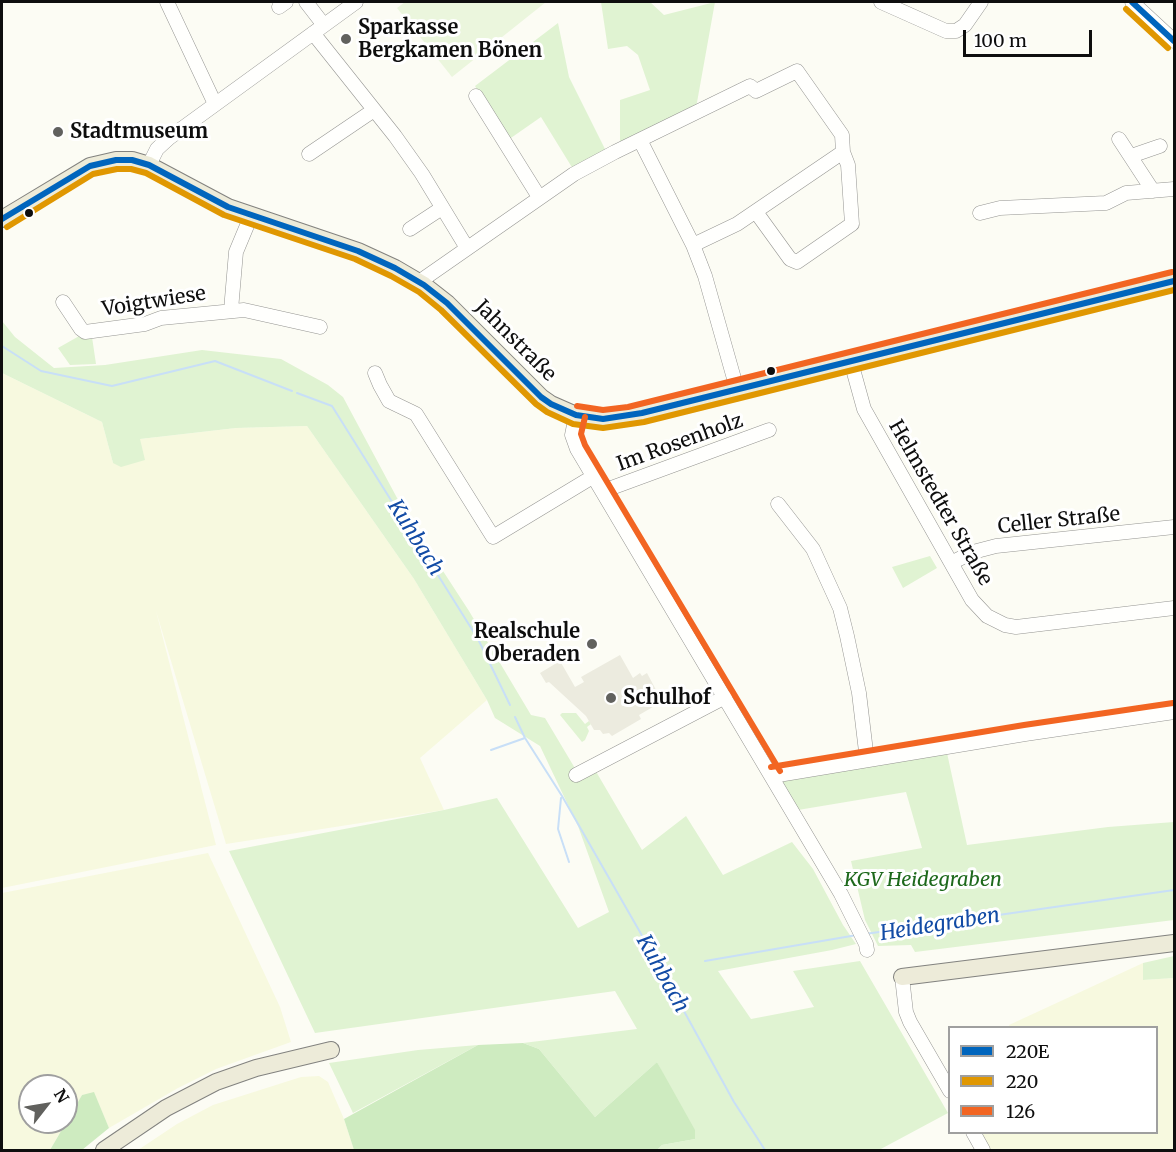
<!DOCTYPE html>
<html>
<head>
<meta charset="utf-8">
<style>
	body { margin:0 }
	#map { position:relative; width:1176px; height:1152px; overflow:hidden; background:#fcfcf4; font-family:Merriweather,serif }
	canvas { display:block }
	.frame { position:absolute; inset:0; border:3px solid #0e0e0e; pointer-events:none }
	.legend { position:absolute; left:948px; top:1026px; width:210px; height:108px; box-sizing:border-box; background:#fff; border:2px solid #9f9f9f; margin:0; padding:8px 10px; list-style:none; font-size:18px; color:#0e0e0e }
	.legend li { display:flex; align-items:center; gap:12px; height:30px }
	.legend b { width:30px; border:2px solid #9f9f9f }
	.north { position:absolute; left:18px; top:1074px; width:60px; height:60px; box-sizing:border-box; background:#fff; border:2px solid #9f9f9f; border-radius:50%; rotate:59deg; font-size:16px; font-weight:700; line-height:24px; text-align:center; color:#0e0e0e }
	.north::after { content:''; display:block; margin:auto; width:21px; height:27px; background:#61615e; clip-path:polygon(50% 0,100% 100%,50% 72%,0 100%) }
	.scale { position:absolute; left:963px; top:30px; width:129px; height:27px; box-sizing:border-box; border:3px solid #0e0e0e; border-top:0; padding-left:8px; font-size:18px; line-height:21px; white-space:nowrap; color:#0e0e0e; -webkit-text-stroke:4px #fff; paint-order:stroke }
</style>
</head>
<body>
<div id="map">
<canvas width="1176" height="1152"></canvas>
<div class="frame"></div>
<ul class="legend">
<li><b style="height:8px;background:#0065bd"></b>220E</li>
<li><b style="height:8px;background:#e09701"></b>220</li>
<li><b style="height:8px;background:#f26522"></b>126</li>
</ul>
<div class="north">N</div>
<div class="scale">100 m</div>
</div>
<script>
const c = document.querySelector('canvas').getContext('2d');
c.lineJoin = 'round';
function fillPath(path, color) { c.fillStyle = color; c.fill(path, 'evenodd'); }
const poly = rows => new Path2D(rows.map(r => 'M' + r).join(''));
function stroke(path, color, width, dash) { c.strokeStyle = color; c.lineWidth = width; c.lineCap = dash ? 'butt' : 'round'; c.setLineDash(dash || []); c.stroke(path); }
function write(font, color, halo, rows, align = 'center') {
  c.font = font + ' Merriweather,serif'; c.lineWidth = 6; c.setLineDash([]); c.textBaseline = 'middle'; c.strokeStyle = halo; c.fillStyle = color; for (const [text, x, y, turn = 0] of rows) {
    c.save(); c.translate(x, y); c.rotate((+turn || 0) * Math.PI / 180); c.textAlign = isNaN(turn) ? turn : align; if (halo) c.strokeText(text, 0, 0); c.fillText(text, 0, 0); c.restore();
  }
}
const farmland = poly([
	[2,373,102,422,113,463,140,439,236,428,307,426,414,579,487,700,420,758,444,810,226,844,156,611,216,845,2,888],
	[208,853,280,1007,291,1042,216,1069,178,1088,109,1128,94,1093,82,1095,66,1122,66,1086,30,1086,30,1122,66,1122,50,1150,2,1150,2,893],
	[1143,963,1143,980,1174,978,1174,1150,989,1150,978,1133,1156,1132,1156,1028,1010,1028,1009,1025],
	[319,1076,328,1082,344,1119,354,1150,138,1150,177,1124,213,1105,301,1077]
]);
const green = poly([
	[601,2,650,2,664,15,715,2,696,108,620,144,620,100,650,90,638,55,627,46,608,49],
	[558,23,569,77,606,151,573,169,541,117,508,140,475,86],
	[2,321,15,337,54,368,105,365,202,350,281,359,328,385,343,397,404,511,469,611,531,715,545,718,576,770,591,763,642,850,686,816,723,875,792,842,813,869,843,925,856,944,832,950,718,971,751,1019,814,1007,793,971,860,961,948,1113,879,1150,657,1150,662,1145,695,1139,657,1062,595,1117,539,1049,523,1043,637,1029,615,991,315,1033,229,851,444,810,497,798,578,928,609,912,578,826,540,746,495,718,487,700,414,579,307,426,236,428,140,439,145,460,121,467,113,463,102,422,2,373],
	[81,335,92,337,96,364,70,365,58,348],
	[930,556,937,568,903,588,892,567],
	[562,713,576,713,585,724,589,721,591,724,587,727,589,731,585,740,582,742,560,715],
	[947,753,967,845,1108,827,1174,822,1174,920,915,952,911,945,878,946,865,920,851,861,922,848,906,792,798,810,780,778],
	[1174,956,1174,978,1143,980,1143,963],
	[478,1045,353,1113,329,1063,418,1050]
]);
const forest = poly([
	[523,1043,539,1049,595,1117,657,1062,695,1130,695,1139,662,1145,657,1150,354,1150,344,1119,478,1045],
	[94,1092,109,1128,82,1150,50,1150,82,1095]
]);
const pitch = poly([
	[405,2,546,2,452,77,397,8]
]);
const plaza = poly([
	[620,655,633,678,640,673,642,676,647,673,656,690,652,693,658,704,639,715,641,719,612,736,609,733,603,734,600,730,594,730,586,716,549,682,546,683,540,673,560,661,575,687,584,682,581,677]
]);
const stream = poly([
	[2,346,41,371,112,386,215,361,292,391],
	[297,393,332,406,478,639,510,705],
	[515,717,525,738,562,796,652,953,734,1102,765,1150],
	[491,750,525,738],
	[561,798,558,829,569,862],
	[865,934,1174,890],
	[705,961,857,935]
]);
const minor = poly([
	[167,2,215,104],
	[306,2,323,24],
	[881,2,946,31,956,31,965,25,981,2],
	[1132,2,1174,41],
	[279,7,286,2],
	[313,33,395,136,422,174,467,248],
	[476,96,539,197],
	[1119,139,1153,191],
	[640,140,693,245,705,276,737,389],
	[309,154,374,110],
	[1131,156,1160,146],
	[149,165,157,149,169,138,356,2],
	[980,213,1000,208,1106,203,1126,193,1174,189],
	[410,229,442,208],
	[693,245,737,224,843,152],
	[419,282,574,174,615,152,750,86,756,91,797,71,842,135,843,152,848,165,852,224,797,262,790,259,756,212],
	[63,302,81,329,85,332,145,324,161,318,244,310,320,327],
	[231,310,236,252,251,216],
	[851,362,864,409,972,600,987,616,1005,625,1016,627,1174,608],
	[375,373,380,385,389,401,416,414,493,537,594,476],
	[576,415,572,435,577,449,841,894,866,944,867,950],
	[603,491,769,430],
	[778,504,813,549,840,608,847,636,859,693,867,760],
	[951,563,973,552,996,546,1174,527],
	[576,775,725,697],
	[772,776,1025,734,1174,712],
	[902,977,906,1012,910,1022,950,1091],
	[973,1132,983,1150]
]);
const major = poly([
	[2,219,90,166,116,160,132,160,149,165,228,207,358,251,395,268,424,285,447,303,541,397,551,404,576,415,603,419,642,413,1174,281],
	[902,977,1174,943],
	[104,1150,166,1108,216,1082,256,1068,331,1050]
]);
const bus1 = poly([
	[1132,2,1174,41],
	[2,219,90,166,116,160,132,160,149,165,228,207,358,251,395,268,424,285,447,303,541,397,551,404,576,415,603,419,642,413,1174,281]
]);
const bus2 = poly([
	[1126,9,1168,48],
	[7,227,93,174,117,169,131,169,146,173,224,215,355,259,391,276,419,292,441,310,536,404,547,412,573,424,603,428,644,422,1174,290]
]);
const bus3 = poly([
	[577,406,603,410,628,407,1172,272],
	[585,417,581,434,585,445,780,771],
	[771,767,1024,725,1173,703]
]);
const markers = [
	[346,39,6,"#61615e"],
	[58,132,6,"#61615e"],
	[29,213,5,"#0e0e0e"],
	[771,371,5,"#0e0e0e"],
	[592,644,6,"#61615e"],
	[611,698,6,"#61615e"]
];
const poiNames = [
	["Sparkasse",358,28],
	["Bergkamen Bönen",358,51],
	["Stadtmuseum",70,132],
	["Realschule",580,632,"right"],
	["Oberaden",580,655,"right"],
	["Schulhof",623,698]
];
const streetNames = [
	["Voigtwiese",154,302,-9],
	["Jahnstraße",515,341,45],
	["Im Rosenholz",680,443,-20],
	["Helmstedter Straße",940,503,60],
	["Celler Straße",1059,521,-6]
];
const parkNames = [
	["KGV Heidegraben",923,880]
];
const waterNames = [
	["Kuhbach",415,538,58],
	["Heidegraben",940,925,-9],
	["Kuhbach",662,974,61]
];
fillPath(farmland, '#f7f9df');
fillPath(green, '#e0f3d2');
fillPath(forest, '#ceebc0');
fillPath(pitch, '#ebf6dd');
fillPath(plaza, '#ecebdf');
stroke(stream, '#c8dff7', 2);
stroke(minor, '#959592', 15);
stroke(major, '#82827f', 18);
stroke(minor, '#fffffd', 14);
stroke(major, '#edebd9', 16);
stroke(bus1, '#0065bd', 6);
stroke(bus2, '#e09701', 6);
stroke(bus3, '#f26522', 6);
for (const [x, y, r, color] of markers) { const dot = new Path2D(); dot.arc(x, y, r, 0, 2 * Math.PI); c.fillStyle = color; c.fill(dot); stroke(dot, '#fff', 2); }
write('bold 20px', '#0e0e0e', '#fff', poiNames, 'left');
write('20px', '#0e0e0e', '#fff', streetNames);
write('italic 20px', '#1e691c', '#fff', parkNames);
write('italic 21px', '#124ba5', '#fff', waterNames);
</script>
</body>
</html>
